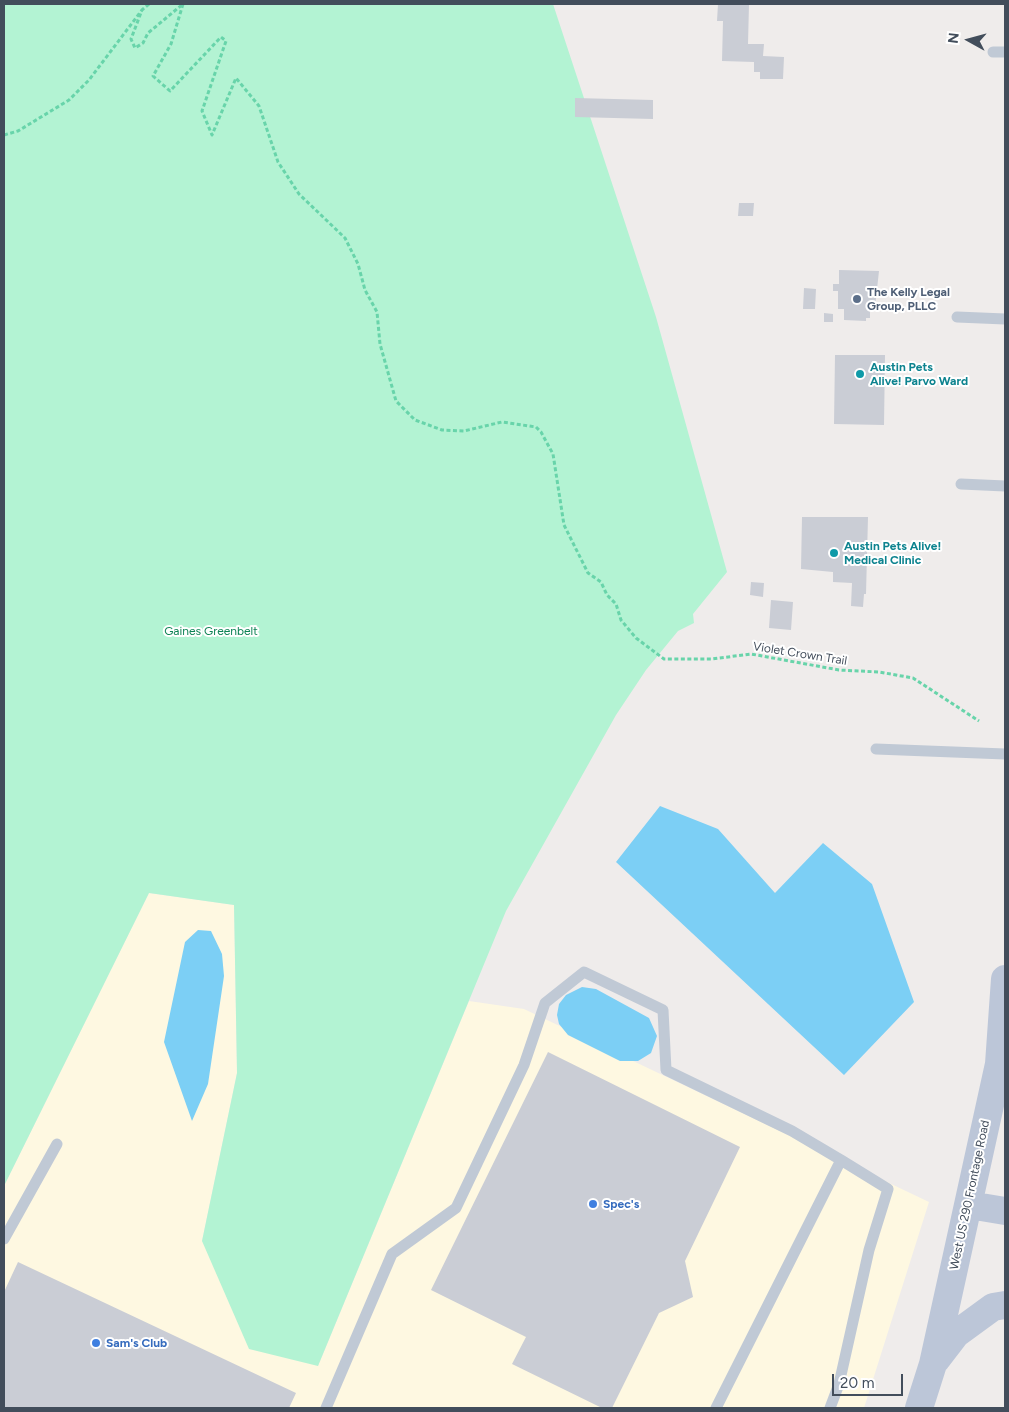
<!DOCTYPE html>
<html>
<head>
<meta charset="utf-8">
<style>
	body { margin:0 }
	#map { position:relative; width:1009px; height:1412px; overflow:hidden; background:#efeceb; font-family:Figtree,sans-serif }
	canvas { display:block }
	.frame { position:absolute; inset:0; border:5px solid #424d5b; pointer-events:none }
	.north { position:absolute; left:944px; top:15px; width:50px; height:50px; -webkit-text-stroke:4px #fff; paint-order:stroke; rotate:277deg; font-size:14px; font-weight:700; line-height:20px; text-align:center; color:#424d5b }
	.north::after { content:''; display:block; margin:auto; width:18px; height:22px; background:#424d5b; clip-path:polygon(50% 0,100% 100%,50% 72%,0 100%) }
	.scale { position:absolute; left:832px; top:1374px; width:71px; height:22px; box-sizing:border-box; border:2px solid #424d5b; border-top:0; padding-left:6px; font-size:15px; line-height:18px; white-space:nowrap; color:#424d5b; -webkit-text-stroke:4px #fff; paint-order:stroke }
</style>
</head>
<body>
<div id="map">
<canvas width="1009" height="1412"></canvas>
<div class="frame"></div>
<div class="north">N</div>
<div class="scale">20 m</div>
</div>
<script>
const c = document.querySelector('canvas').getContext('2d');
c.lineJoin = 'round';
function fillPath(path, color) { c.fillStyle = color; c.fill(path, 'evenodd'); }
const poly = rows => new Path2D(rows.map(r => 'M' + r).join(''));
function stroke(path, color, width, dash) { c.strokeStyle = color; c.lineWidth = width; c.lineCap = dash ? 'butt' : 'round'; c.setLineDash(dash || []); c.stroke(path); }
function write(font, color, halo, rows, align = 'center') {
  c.font = font + ' Figtree,sans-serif'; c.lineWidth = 4; c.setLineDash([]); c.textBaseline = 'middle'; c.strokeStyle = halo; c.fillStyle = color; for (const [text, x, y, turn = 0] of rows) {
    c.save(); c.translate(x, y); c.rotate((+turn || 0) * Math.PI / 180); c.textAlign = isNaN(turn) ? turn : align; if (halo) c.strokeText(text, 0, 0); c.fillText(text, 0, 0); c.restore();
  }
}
const commercial = poly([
	[149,893,234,905,237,1073,202,1241,318,1366,469,1001,524,1009,929,1202,864,1408,4,1408,4,1186]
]);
const green = poly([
	[4,4,553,4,656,317,727,572,693,614,694,623,678,631,646,670,616,715,506,911,318,1366,249,1349,202,1241,237,1073,234,905,149,893,4,1186]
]);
const water = poly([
	[660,806,718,829,775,893,823,843,872,884,914,1002,844,1075,616,862],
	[198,930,211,931,222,954,224,976,208,1084,192,1121,164,1042,185,942],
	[582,987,596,989,649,1018,657,1036,651,1053,638,1061,620,1061,568,1035,559,1024,557,1015,559,1004,566,995]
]);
const building = poly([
	[718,4,749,4,748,44,764,44,763,56,784,57,783,79,760,79,760,72,754,72,754,62,722,61,723,21,717,21],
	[575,98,653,100,653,119,575,117],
	[739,203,754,203,753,216,738,216],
	[839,270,879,271,875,307,870,307,870,318,866,318,866,321,844,320,844,309,838,309,838,291,833,291,833,284,839,284],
	[804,288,816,289,815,309,803,309],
	[824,313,833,314,833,322,824,322],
	[835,355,885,355,884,425,834,424],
	[802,517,868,517,866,594,864,594,863,607,851,606,852,583,833,582,833,572,801,569],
	[751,582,764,583,763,597,750,595],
	[771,600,793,602,791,630,769,628],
	[548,1052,740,1147,685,1261,693,1297,659,1313,612,1408,602,1408,512,1364,526,1337,431,1290],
	[18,1262,296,1393,289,1408,4,1408,4,1292]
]);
const path = poly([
	[149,4,142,10,131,39,135,48,143,43,148,33,183,4],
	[183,4,171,44,153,76,170,91,221,37,226,41,202,111,212,135,236,78,259,106,278,162,299,194,345,238,358,264,365,290,377,312,380,344,396,401,415,420,442,430,464,431,502,422,536,427,541,432,553,454,564,525,588,573,601,582,607,595,616,604,621,620,636,638,664,659,712,659,751,654,839,670,879,672,913,678,979,721],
	[4,135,18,131,69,100,89,80,142,10]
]);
const lane = poly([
	[993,52,1005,52],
	[957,317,1005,319],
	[961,484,1005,486],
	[876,749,1005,754],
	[4,1239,57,1144],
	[326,1408,392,1254,456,1208,524,1065,545,1003,584,972,663,1010,666,1070,792,1131,841,1160],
	[716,1408,841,1160,888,1189,869,1250,839,1384,830,1408]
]);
const secondary = poly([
	[969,1205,1005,1211],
	[936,1360,956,1334,993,1307,1005,1305],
	[919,1408,933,1364,999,1064,1005,979]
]);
const markers = [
	[857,299,5,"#5c6f8a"],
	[860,374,5,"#0f9aa8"],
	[834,553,5,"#0f9aa8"],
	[593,1204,5,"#3f7fe0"],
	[96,1343,5,"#3f7fe0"]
];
const serviceNames = [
	["The Kelly Legal",867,292],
	["Group, PLLC",867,306]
];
const cultureNames = [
	["Austin Pets",870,367],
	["Alive! Parvo Ward",870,381],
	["Austin Pets Alive!",844,546],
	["Medical Clinic",844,560]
];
const parkNames = [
	["Gaines Greenbelt",211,631]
];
const streetNames = [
	["Violet Crown Trail",800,654,9],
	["West US 290 Frontage Road",970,1195,-78]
];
const shopNames = [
	["Spec's",603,1204],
	["Sam's Club",106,1343]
];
fillPath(commercial, '#fef8e1');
fillPath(green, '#b3f3d3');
fillPath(water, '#7ccff5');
fillPath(building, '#cacdd5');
stroke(path, '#68d4aa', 3, [4, 2.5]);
stroke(lane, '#c0c9d5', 11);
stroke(secondary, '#bcc6d8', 28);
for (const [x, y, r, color] of markers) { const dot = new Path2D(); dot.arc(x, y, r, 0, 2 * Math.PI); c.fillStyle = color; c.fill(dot); stroke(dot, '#fff', 2); }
write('bold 12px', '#4e5e75', '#fff', serviceNames, 'left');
write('bold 12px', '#0d838f', '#fff', cultureNames, 'left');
write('12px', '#0d8354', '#fff', parkNames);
write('12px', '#424d5b', '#fff', streetNames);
write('bold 12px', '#366cbe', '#fff', shopNames, 'left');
</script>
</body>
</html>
